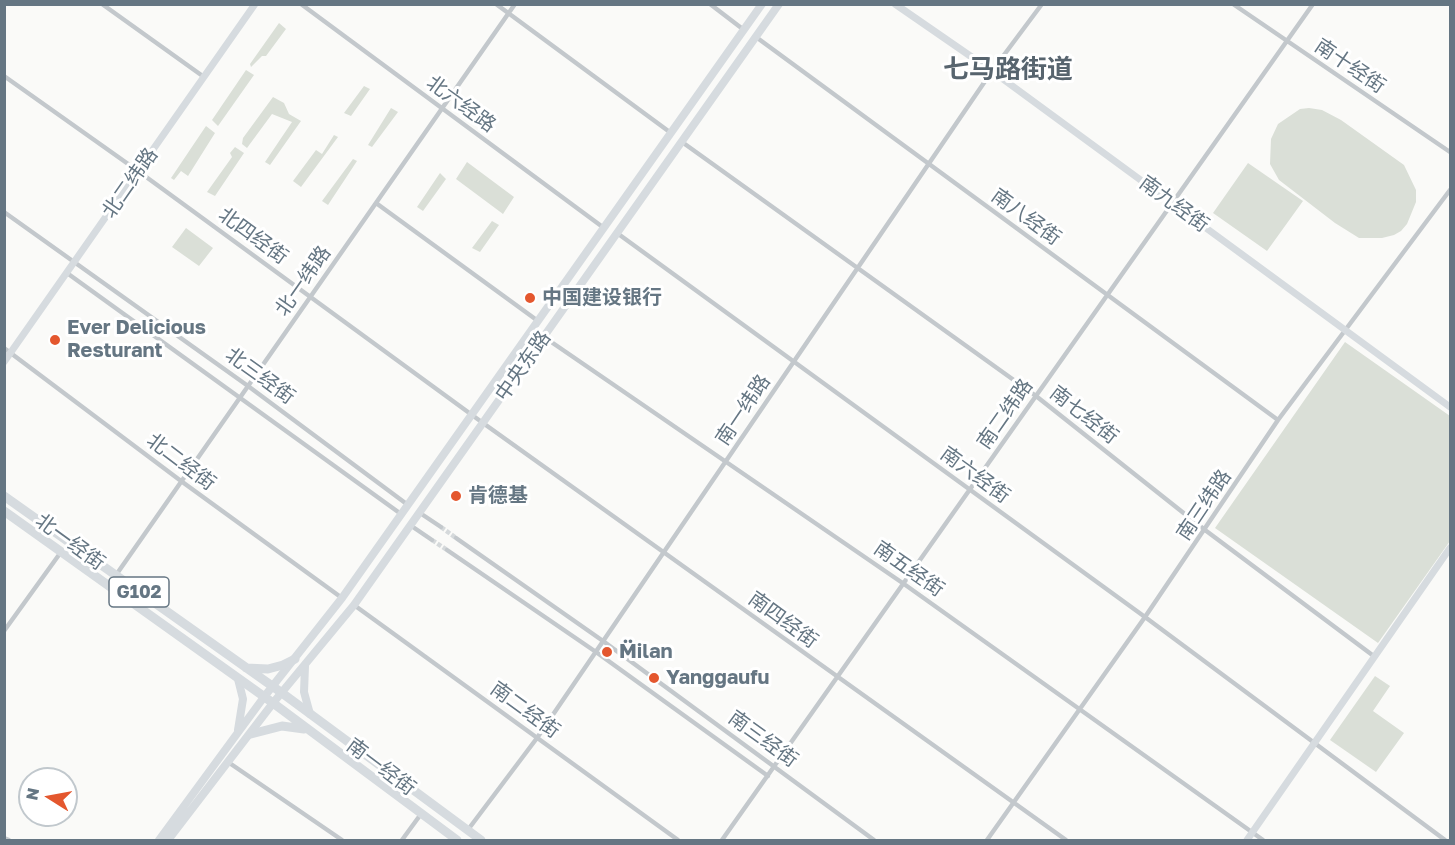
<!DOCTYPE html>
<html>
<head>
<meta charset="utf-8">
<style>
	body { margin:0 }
	#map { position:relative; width:1455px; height:845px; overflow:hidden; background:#fafaf8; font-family:"Golos Text",sans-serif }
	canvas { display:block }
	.frame { position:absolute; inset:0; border:6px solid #657683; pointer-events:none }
	.north { position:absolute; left:18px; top:767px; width:60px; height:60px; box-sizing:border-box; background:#fff; border:2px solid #c1c8cd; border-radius:50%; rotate:281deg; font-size:16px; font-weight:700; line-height:24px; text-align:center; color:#657683 }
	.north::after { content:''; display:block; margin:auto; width:21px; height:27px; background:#e4572e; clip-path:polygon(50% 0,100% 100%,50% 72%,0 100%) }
</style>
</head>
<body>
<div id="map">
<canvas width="1455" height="845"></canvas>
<div class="frame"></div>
<div class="north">N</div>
</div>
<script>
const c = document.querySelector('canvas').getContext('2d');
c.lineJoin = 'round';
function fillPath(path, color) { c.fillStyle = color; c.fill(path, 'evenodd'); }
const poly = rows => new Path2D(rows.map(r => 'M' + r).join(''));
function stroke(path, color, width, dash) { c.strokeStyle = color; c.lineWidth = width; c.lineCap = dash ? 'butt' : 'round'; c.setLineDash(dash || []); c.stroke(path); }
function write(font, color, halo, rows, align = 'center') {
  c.font = font + ' "Golos Text","Noto Sans SC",sans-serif'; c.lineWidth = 6; c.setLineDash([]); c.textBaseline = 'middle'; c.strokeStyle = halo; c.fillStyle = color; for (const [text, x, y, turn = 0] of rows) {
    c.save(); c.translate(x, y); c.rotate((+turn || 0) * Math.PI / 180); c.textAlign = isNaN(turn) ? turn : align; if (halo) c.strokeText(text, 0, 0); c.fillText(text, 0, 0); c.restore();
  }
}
const green = poly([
	[279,23,286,29,266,56,262,56,251,67,250,64],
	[246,70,254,75,218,126,212,120],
	[364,86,370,89,351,116,344,113],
	[273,97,284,103,289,114,301,121,270,165,265,162,292,122,272,114,247,148,242,144,243,138],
	[391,108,398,112,372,147,368,145],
	[1309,108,1322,110,1341,120,1404,165,1416,190,1416,202,1407,224,1401,231,1394,235,1382,238,1359,238,1335,223,1279,180,1270,164,1271,139,1278,124,1300,109],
	[206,126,215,133,188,176,181,171,174,180,171,178],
	[334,135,338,137,301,187,293,181,316,150,322,154],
	[235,147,244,153,215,196,207,192,232,157,230,153],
	[353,159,357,161,328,205,322,201],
	[467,162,514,197,503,214,456,179],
	[1248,163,1303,201,1267,251,1213,213],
	[440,173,446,179,423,211,417,207],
	[492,221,499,225,480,252,472,248],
	[186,228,213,248,199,266,172,247],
	[1345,342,1450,416,1450,541,1378,643,1215,528],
	[1375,676,1390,686,1373,711,1404,733,1376,772,1330,740]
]);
const streetTunnel = poly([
	[441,527,456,538],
	[432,540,447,550]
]);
const street = poly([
	[102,4,204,77],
	[301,4,604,228],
	[496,4,671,133],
	[710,4,744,30],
	[1233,4,1450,152],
	[756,37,1278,420],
	[4,76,138,171,483,423,1066,840],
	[682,142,1036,396,1205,530,1375,657],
	[376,203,538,321],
	[4,212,248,386,408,505],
	[617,233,1145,617,1445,840],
	[67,273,401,514],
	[544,337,904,584,1263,840],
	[4,348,181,481,342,598],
	[420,513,441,527],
	[410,525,432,540],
	[456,538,603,641,874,840],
	[447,550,596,652,768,776],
	[116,575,515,4],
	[354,605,678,840],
	[4,631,61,552],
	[228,762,342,840],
	[467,831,537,738,992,71,1042,4],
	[4,838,9,840],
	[402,840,421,814],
	[722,840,1313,4],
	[987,840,1145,617,1278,420,1450,190]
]);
const secondary = poly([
	[895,4,992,71,1450,407],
	[4,362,255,4],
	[1247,840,1450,548]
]);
const primary = poly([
	[305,666,304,692,310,714],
	[238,679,243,699,238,730],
	[159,840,264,697,342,598,762,4],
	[168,840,273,703,354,605,779,4]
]);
const highway = poly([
	[4,496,282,693,481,840],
	[4,511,273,703,457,840],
	[246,668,268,669,283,665,295,659],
	[251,734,282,726,304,729]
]);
const markers = [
	[530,298,6,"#e4572e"],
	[55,340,6,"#e4572e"],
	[456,496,6,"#e4572e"],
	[607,652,6,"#e4572e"],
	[654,678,6,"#e4572e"]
];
const shields = [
	[139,592,60]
];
const shieldNames = [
	["G102",139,592]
];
const streetNames = [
	["南十经街",1350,66,34],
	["北六经路",461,104,36],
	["北二纬路",130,183,-55],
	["南九经街",1174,204,36],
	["南八经街",1026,217,36],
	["北四经街",253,236,36],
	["北一纬路",303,281,-55],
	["中央东路",523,366,-55],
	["北三经街",260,376,36],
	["南一纬路",743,410,-56],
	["南二纬路",1005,414,-55],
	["南七经街",1084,415,38],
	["北二经街",181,462,37],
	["南六经街",975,475,36],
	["南三纬路",1204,505,-56],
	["北一经街",70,542,36],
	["南五经街",909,569,35],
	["南四经街",783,620,36],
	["南二经街",525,710,36],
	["南三经街",763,739,36],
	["南一经街",381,767,37]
];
const poiNames = [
	["中国建设银行",542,298],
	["Ever Delicious",67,328],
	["Resturant",67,351],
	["肯德基",468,496],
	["M̈ilan",619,652],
	["Yanggaufu",666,678]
];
const districtNames = [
	["七马路街道",1008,70]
];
fillPath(green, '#dadfd7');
stroke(streetTunnel, '#d5d9db', 4.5, [4.5, 2]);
stroke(street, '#c3c8cc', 4.5);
stroke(secondary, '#d6dbdf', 7);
stroke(primary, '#d6dbdf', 8);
stroke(highway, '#d6dbdf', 9);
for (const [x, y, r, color] of markers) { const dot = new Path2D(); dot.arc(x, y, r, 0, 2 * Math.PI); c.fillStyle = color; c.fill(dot); stroke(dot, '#fff', 2); }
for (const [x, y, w] of shields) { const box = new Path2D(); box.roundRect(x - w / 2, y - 15, w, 30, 4.5); c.fillStyle = '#fff'; c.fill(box); stroke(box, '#657683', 1.5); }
write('bold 18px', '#657683', null, shieldNames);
write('20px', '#657683', '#fff', streetNames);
write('bold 20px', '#657683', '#fff', poiNames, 'left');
write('bold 26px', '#57646e', '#fff', districtNames);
</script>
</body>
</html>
